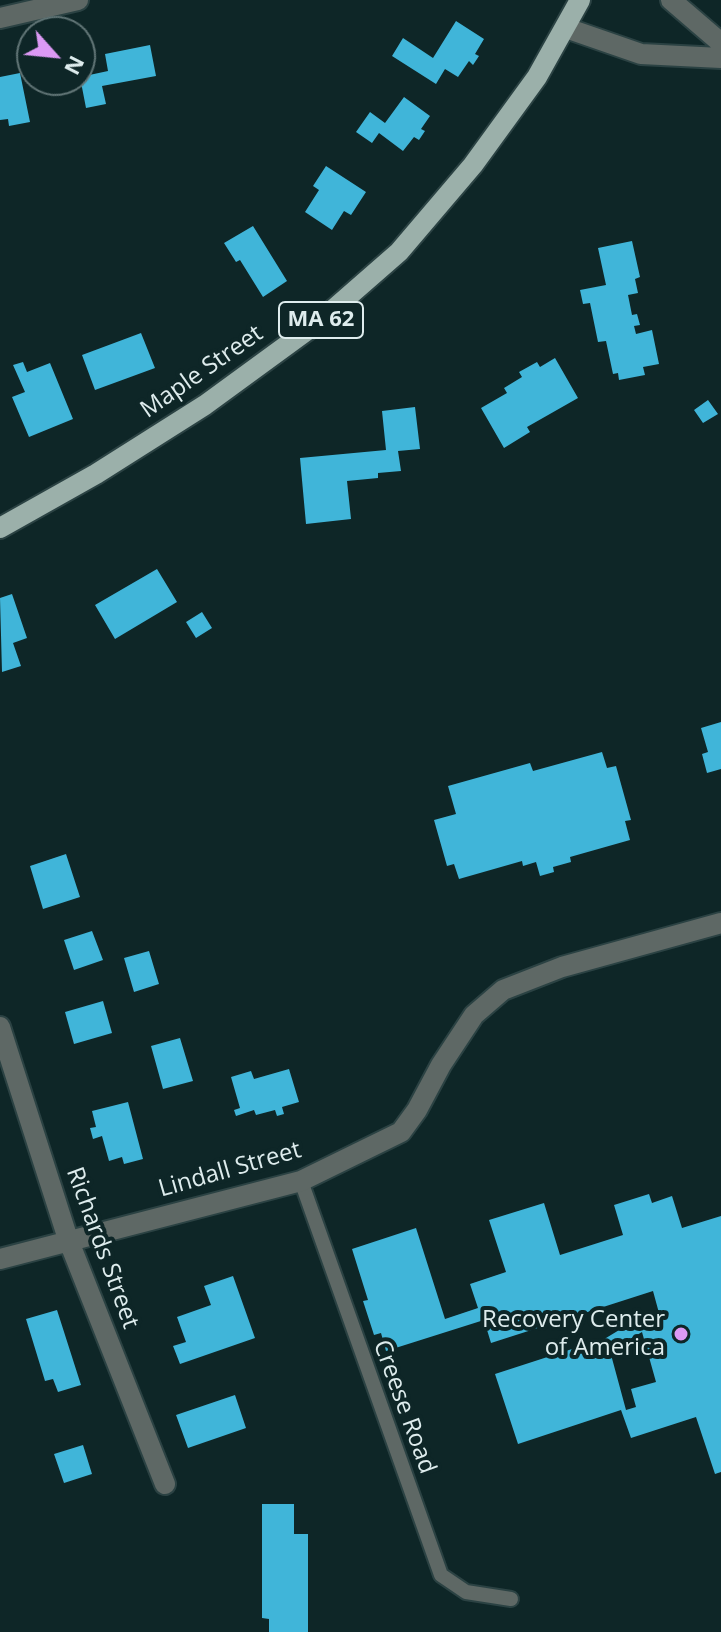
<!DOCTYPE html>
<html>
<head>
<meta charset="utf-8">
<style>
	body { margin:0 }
	#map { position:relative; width:721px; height:1632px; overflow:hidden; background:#0e2627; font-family:"Open Sans",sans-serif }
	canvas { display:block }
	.north { position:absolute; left:16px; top:16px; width:80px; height:80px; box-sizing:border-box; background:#0e2627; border:2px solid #617576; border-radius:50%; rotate:117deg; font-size:22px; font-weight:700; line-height:32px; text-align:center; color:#deeced }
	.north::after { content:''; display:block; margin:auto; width:28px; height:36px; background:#dc99f4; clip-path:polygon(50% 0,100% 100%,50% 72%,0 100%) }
</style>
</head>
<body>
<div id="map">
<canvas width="721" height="1632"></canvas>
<div class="north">N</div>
</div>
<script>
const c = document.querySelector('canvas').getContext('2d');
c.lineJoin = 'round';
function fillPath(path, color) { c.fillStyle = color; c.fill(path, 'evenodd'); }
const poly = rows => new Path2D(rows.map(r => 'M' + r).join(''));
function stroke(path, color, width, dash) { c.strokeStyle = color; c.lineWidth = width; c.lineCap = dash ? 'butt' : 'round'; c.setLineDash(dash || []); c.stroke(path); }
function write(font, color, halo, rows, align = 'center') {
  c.font = font + ' "Open Sans",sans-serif'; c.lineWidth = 8; c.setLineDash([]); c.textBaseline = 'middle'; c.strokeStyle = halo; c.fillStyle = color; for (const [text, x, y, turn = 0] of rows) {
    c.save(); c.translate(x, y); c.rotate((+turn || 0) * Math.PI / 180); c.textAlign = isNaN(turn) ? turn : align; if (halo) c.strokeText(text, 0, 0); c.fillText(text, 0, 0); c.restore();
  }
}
const building = poly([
	[456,21,484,39,475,54,479,56,473,65,469,61,458,77,445,69,436,84,392,56,403,38,433,58],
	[150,45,156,76,102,86,106,104,86,108,80,77,108,71,105,54],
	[20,73,30,122,9,126,8,119,0,120,0,77],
	[404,97,430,116,421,129,425,131,419,140,414,137,403,151,379,133,372,143,356,132,370,112,385,123],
	[326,166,366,192,351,215,344,211,332,230,305,212,319,190,313,186],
	[253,226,287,281,263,297,240,260,236,262,224,243],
	[632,241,640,277,635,279,638,293,628,295,632,315,637,314,640,325,634,326,636,334,652,330,659,364,643,367,645,375,619,380,618,373,613,374,606,341,598,342,590,303,583,304,580,290,606,285,598,248],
	[141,333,155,368,95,390,82,355],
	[555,358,578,398,527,427,530,432,504,448,481,408,507,393,504,388,522,377,519,372,537,362,540,367],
	[23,362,27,372,50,363,73,419,29,437,12,397,25,392,13,365],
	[708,400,718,414,703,423,694,410],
	[415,407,420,449,398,451,401,471,378,473,378,478,347,481,351,519,306,524,300,458,386,450,382,411],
	[157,569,177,602,115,639,95,605],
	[12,594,27,638,13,643,21,666,2,672,0,598],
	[202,612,212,628,196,638,186,622],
	[721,722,721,769,707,773,702,754,708,752,701,728],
	[602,752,607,768,616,766,631,820,625,821,630,840,570,857,571,862,553,867,554,872,540,876,536,862,523,866,522,861,459,879,454,864,447,866,434,820,456,814,448,786,530,763,533,771],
	[66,854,80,897,43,909,30,866],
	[92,931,103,960,74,970,64,940],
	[149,951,159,984,134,992,124,958],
	[103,1001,112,1033,74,1044,65,1012],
	[180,1038,193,1081,163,1089,151,1046],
	[289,1069,299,1102,282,1107,284,1114,277,1116,275,1110,256,1115,254,1110,236,1116,234,1110,240,1108,231,1077,251,1071,254,1079],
	[128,1102,143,1159,124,1164,122,1157,109,1161,102,1136,93,1139,90,1128,96,1127,92,1111],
	[649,1194,652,1203,672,1196,682,1228,721,1216,721,1472,715,1474,696,1417,631,1438,621,1410,518,1444,495,1374,606,1338,634,1321,659,1313,653,1291,491,1343,484,1320,386,1351,381,1333,374,1335,363,1301,368,1300,352,1249,416,1228,445,1319,478,1308,470,1284,506,1272,489,1220,544,1203,560,1255,623,1235,614,1205],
	[642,1332,656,1382,631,1389,636,1407,626,1410,610,1351],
	[233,1276,255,1338,180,1364,173,1346,186,1342,177,1317,211,1305,204,1286],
	[57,1310,81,1385,58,1392,53,1379,45,1381,26,1319],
	[235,1395,246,1428,188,1448,176,1415],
	[83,1445,92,1474,64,1483,54,1454],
	[262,1504,294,1504,294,1534,308,1534,308,1632,269,1632,269,1619,262,1618]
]);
const service = poly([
	[301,1181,441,1575,466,1592,511,1599]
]);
const minor = poly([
	[0,18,78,0],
	[0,1027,68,1239,165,1484],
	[0,1259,301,1181,401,1132,417,1110,441,1065,474,1015,503,990,562,967,721,923]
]);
const tertiary = poly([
	[671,0,721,43],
	[566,28,641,54,721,58]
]);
const primary = poly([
	[0,528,96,474,205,405,320,321,399,252,473,165,537,77,580,0]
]);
const markers = [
	[681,1334,8,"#dc99f4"]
];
const shields = [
	[321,320,84]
];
const shieldNames = [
	["MA 62",321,320]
];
const streetNames = [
	["Maple Street",202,372,-35],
	["Lindall Street",230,1170,-16],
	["Richards Street",102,1248,70],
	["Creese Road",404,1407,70]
];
const poiNames = [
	["Recovery Center",665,1320],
	["of America",665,1348]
];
fillPath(building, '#40b5d9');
stroke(service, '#2b4243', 18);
stroke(minor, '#2b4243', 24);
stroke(tertiary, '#2b4243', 24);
stroke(primary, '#2b4243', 24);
stroke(service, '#5e6865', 14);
stroke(minor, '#5e6865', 20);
stroke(tertiary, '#5e6865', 20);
stroke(primary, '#9bb0aa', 20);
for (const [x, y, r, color] of markers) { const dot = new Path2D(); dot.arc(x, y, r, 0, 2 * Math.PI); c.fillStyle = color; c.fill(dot); stroke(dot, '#0e2627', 3); }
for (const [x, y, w] of shields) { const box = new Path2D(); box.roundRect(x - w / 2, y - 18, w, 36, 6); c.fillStyle = '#0e2627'; c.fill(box); stroke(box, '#deeced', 2); }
write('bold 22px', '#deeced', null, shieldNames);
write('24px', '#deeced', '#0e2627', streetNames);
write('24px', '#deeced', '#0e2627', poiNames, 'right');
</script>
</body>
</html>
